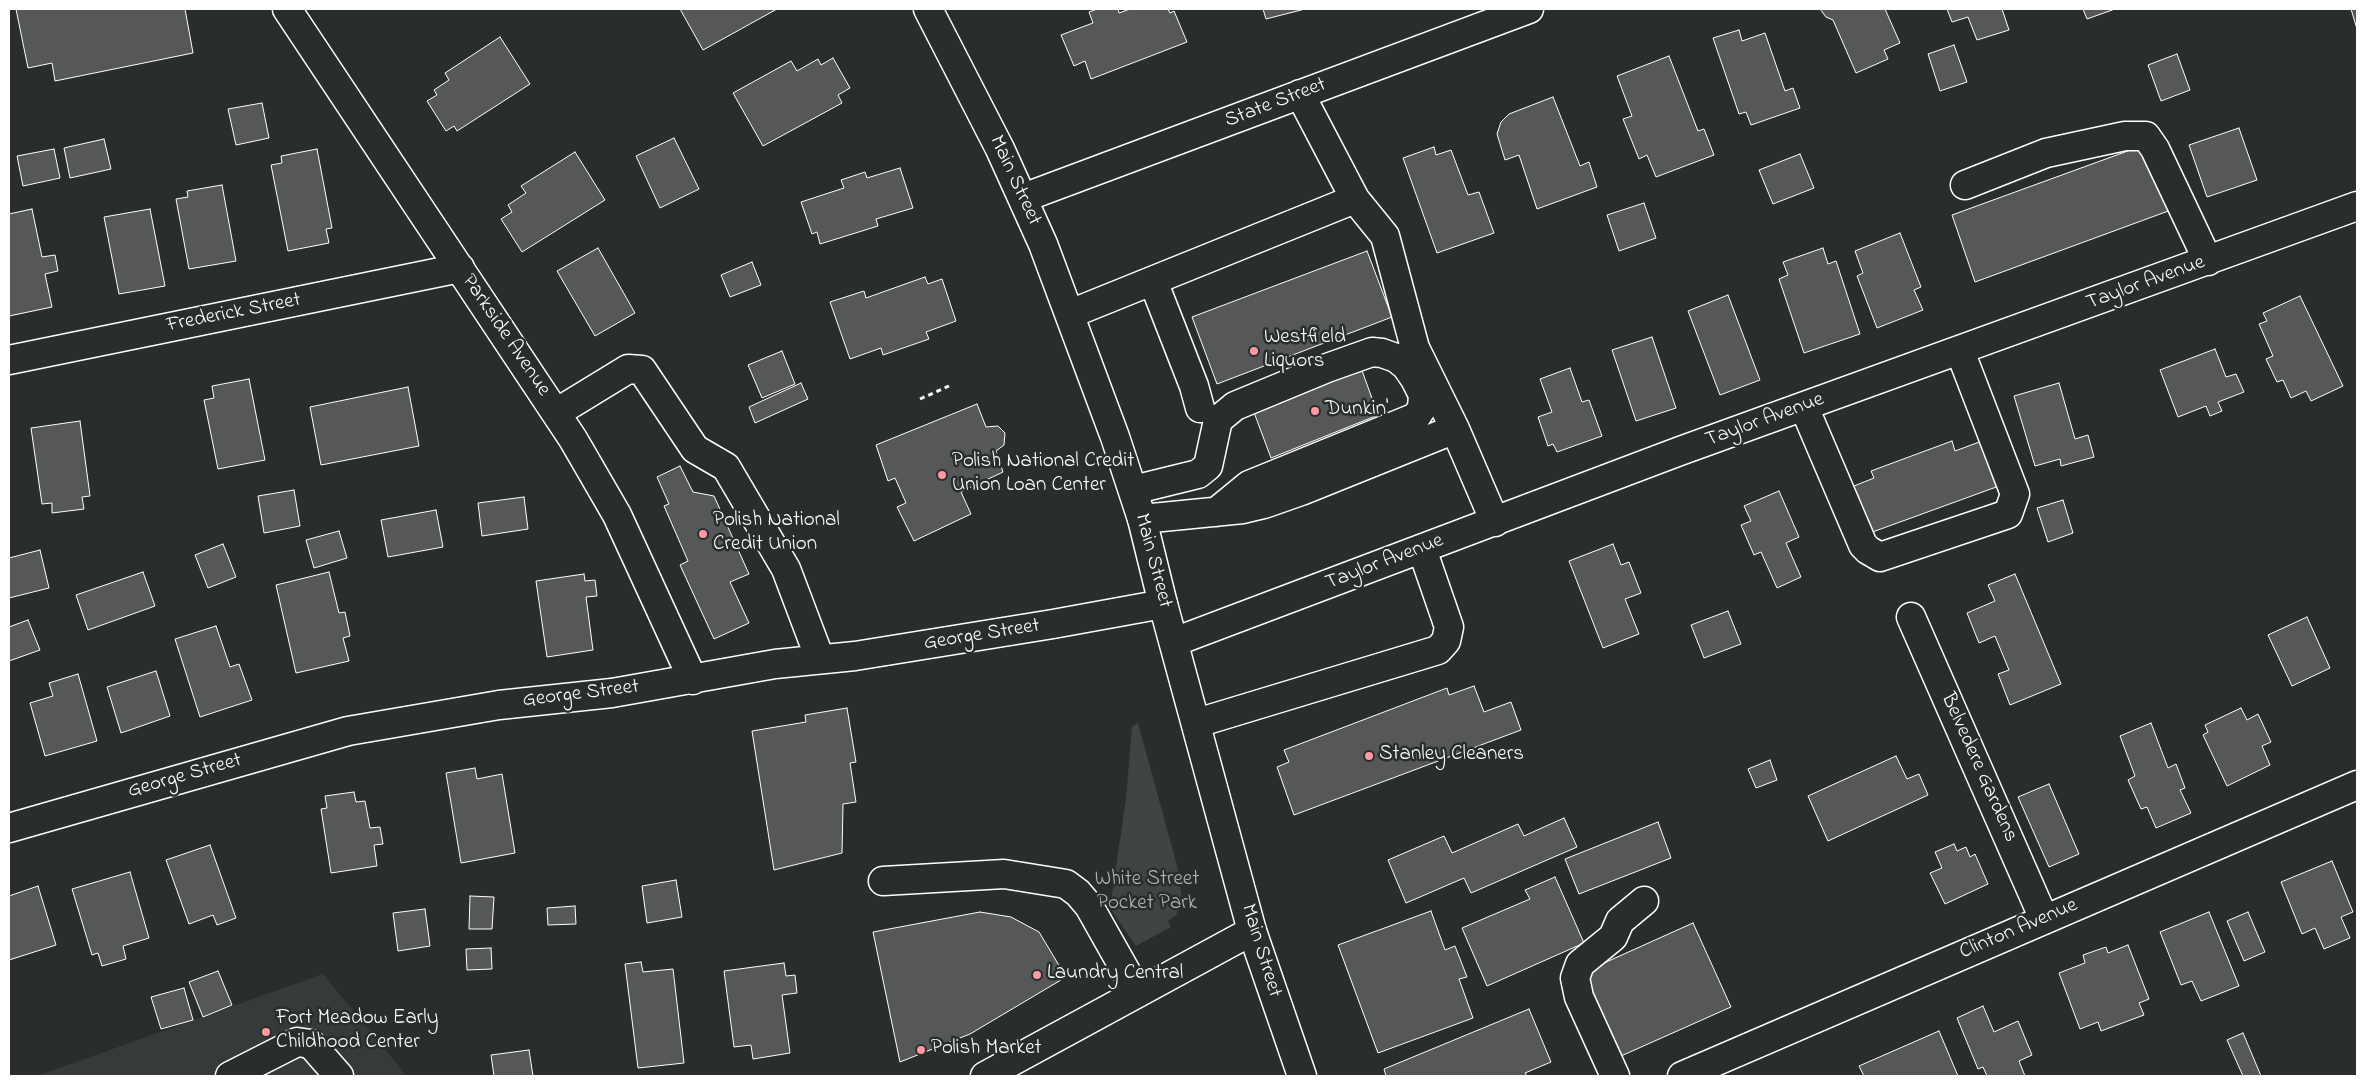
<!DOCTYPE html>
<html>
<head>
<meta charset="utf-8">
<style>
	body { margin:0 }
	#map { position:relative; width:2366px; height:1085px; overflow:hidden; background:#2a2d2e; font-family:"Indie Flower",sans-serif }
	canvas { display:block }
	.frame { position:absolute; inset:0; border:10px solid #fff; pointer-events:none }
</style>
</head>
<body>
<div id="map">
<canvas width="2366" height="1085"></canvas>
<div class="frame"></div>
</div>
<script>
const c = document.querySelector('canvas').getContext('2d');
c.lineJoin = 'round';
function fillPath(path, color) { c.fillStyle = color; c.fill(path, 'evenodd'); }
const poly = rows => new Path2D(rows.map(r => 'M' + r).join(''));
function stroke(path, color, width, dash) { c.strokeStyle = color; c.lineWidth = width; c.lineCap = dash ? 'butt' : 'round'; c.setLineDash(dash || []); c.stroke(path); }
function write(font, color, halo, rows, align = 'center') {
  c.font = font + ' "Indie Flower",sans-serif'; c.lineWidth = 5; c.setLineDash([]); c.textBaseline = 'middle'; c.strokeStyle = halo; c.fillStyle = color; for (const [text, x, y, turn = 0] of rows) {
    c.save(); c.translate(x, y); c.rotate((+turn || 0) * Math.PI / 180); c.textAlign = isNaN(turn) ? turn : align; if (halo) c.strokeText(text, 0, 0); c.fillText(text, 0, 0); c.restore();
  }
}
const built = poly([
	[323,974,407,1076,37,1076]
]);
const green = poly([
	[1138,723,1179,873,1182,901,1176,915,1168,921,1171,927,1136,946,1110,908,1126,799,1132,726]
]);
const building = poly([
	[16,9,185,9,193,53,55,81,52,63,28,68,16,9],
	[680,9,777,9,703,50,680,9],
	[1097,9,1118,9,1119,13,1130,9,1168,9,1170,13,1174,11,1187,42,1091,79,1085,61,1074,66,1061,35,1093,23,1089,12,1097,9],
	[1263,9,1305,9,1266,19,1263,9],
	[1820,9,1885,9,1900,43,1884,50,1888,59,1856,73,1833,20,1826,17,1820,9],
	[1947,9,2002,9,2009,30,1977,40,1968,17,1952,22,1947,9],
	[2083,9,2115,9,2087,19,2083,9],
	[2351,9,2357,9,2357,29,2351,9],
	[1739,30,1742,41,1765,33,1785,91,1793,88,1800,108,1751,125,1746,112,1739,114,1713,38,1739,30],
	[500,37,530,84,457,131,454,126,446,131,427,101,437,95,434,90,449,80,445,73,500,37],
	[1954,45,1967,82,1940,91,1928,54,1954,45],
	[2177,54,2190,90,2161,101,2148,65,2177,54],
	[1669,56,1698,131,1704,129,1714,155,1656,177,1647,155,1639,159,1623,119,1632,116,1617,76,1669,56],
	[833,58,850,88,838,95,842,103,763,146,733,93,791,61,797,71,818,59,821,65,833,58],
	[1553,97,1580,166,1589,162,1597,187,1537,209,1519,155,1505,160,1497,134,1501,122,1509,114,1553,97],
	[262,103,269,138,236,145,228,109,262,103],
	[2239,128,2257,180,2207,197,2189,145,2239,128],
	[674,138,699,189,660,208,636,156,674,138],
	[104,139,111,169,70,178,64,148,104,139],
	[2147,144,2171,210,1975,282,1952,215,2147,144],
	[1434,147,1436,155,1451,150,1468,195,1479,192,1494,233,1437,253,1403,158,1434,147],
	[54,149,60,178,23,186,17,156,54,149],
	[317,149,332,228,326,229,329,243,288,251,271,165,282,163,281,156,317,149],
	[575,152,605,200,522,252,501,219,512,212,508,205,526,193,521,186,575,152],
	[1800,154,1814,188,1773,204,1759,170,1800,154],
	[900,168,913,208,876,219,878,226,820,244,817,232,812,234,801,202,844,188,841,180,865,172,867,178,900,168],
	[222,185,236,261,189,269,176,199,188,197,187,191,222,185],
	[1644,203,1656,238,1619,251,1607,215,1644,203],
	[32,209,42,257,55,255,58,271,45,274,52,307,9,316,9,214,32,209],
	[150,209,165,286,119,294,104,217,150,209],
	[1900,233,1921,287,1914,290,1923,310,1877,328,1857,276,1863,273,1855,251,1900,233],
	[598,248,635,313,595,336,557,271,598,248],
	[1823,248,1828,264,1836,261,1860,334,1804,353,1779,279,1788,275,1783,262,1823,248],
	[1367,251,1392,317,1217,384,1192,317,1367,251],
	[752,262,761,285,730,297,721,275,752,262],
	[925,277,928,284,942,279,956,321,926,332,929,339,883,355,881,348,850,359,830,302,864,291,866,298,925,277],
	[1728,295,1760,380,1720,395,1688,311,1728,295],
	[2300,296,2343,386,2311,401,2306,391,2291,398,2283,380,2277,382,2266,359,2273,356,2259,324,2267,321,2263,313,2300,296],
	[1652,337,1676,408,1636,421,1612,350,1652,337],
	[2215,349,2226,377,2236,374,2244,392,2218,402,2222,411,2210,416,2206,406,2178,417,2160,370,2215,349],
	[782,351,795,384,762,398,748,365,782,351],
	[1360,365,1378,415,1271,458,1252,407,1360,365],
	[1570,368,1582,402,1589,400,1602,436,1557,452,1553,444,1548,446,1538,417,1552,412,1540,379,1570,368],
	[249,379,265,460,218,469,204,400,214,398,212,386,249,379],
	[801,383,808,399,755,423,749,407,801,383],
	[2059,383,2075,439,2088,435,2094,457,2061,466,2060,459,2035,466,2014,396,2059,383],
	[408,387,419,446,321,465,310,407,408,387],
	[977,404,986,427,998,426,1005,433,1004,445,996,451,1003,472,961,492,971,514,914,541,897,507,906,503,895,478,888,481,876,445,977,404],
	[80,421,90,496,82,497,84,509,52,513,52,503,42,504,31,428,80,421],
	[1952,441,1955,451,1982,441,1999,486,1867,534,1849,488,1874,478,1871,471,1952,441],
	[680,466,693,492,714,496,749,574,730,582,749,623,714,639,680,565,688,561,664,506,669,504,657,477,680,466],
	[294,490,300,526,264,533,258,496,294,490],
	[1779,491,1799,537,1786,543,1801,577,1777,588,1761,552,1754,555,1741,525,1751,521,1744,506,1779,491],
	[524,497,528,529,482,536,478,503,524,497],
	[2063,500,2073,533,2048,542,2037,508,2063,500],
	[436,510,443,547,388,557,381,520,436,510],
	[339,531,347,558,314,568,306,540,339,531],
	[223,544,236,577,208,588,195,555,223,544],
	[1613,544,1621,565,1629,562,1641,593,1625,599,1639,634,1603,648,1569,561,1613,544],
	[40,550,49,588,9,598,9,558,40,550],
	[143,572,155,606,88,630,76,595,143,572],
	[329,572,339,613,345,612,350,636,343,638,349,661,296,673,276,585,329,572],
	[584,574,585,581,595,580,597,596,586,597,593,650,547,657,536,581,584,574],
	[2015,574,2061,684,2010,705,1998,674,2009,670,1995,636,1979,643,1967,613,1995,601,1988,585,2015,574],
	[1728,611,1741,644,1704,658,1691,625,1728,611],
	[2307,617,2330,668,2292,686,2268,635,2307,617],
	[28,620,40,650,9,661,9,627,28,620],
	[216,626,230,667,239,664,252,700,200,717,175,639,216,626],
	[156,671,170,716,121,733,107,687,156,671],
	[78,674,97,741,45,756,30,703,53,696,49,683,78,674],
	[1474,686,1484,712,1511,702,1521,730,1294,815,1277,767,1289,762,1284,750,1447,688,1449,695,1474,686],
	[847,708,856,762,850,763,856,802,843,804,842,853,774,870,752,731,806,722,805,715,847,708],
	[2241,708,2247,720,2258,714,2271,742,2262,746,2270,765,2227,786,2203,735,2208,732,2205,725,2241,708],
	[2151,723,2168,768,2176,764,2185,788,2180,790,2191,813,2156,828,2147,807,2141,809,2128,780,2135,776,2120,736,2151,723],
	[1896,756,1907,779,1919,774,1928,795,1828,841,1808,796,1896,756],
	[1770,760,1777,780,1756,788,1748,769,1770,760],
	[475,768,477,779,502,774,515,853,461,863,446,773,475,768],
	[2049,784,2079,854,2049,867,2018,797,2049,784],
	[354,792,356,802,365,801,370,828,380,827,383,844,374,845,377,866,331,873,321,809,327,808,325,796,354,792],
	[1564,818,1577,847,1471,893,1464,878,1406,903,1388,860,1444,836,1452,853,1518,824,1524,836,1564,818],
	[1658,822,1671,858,1579,894,1565,859,1658,822],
	[1954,844,1957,851,1966,847,1970,857,1975,854,1988,884,1945,904,1930,873,1942,868,1935,852,1954,844],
	[210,845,236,918,217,925,213,915,189,924,166,860,210,845],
	[2332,861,2353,912,2341,917,2350,938,2324,949,2315,928,2302,934,2281,882,2332,861],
	[130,872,149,938,123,946,126,959,102,966,98,953,92,955,72,889,130,872],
	[1555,877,1584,943,1487,986,1462,928,1530,899,1525,890,1555,877],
	[676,880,682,917,647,923,642,886,676,880],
	[38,886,56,945,9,960,9,896,38,886],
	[470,896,494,897,492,929,469,929,470,896],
	[575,906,576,924,548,925,547,908,575,906],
	[425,909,430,946,398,951,393,913,425,909],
	[1431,911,1445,950,1455,946,1467,977,1459,979,1473,1018,1378,1053,1338,945,1431,911],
	[980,912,1011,917,1039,932,1066,977,970,1034,900,1062,873,932,980,912],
	[2209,912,2239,986,2201,1001,2192,981,2181,985,2160,932,2209,912],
	[2248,912,2265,952,2244,961,2227,921,2248,912],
	[1693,923,1731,1007,1621,1056,1584,972,1693,923],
	[2128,945,2149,999,2139,1003,2144,1015,2101,1031,2098,1022,2080,1029,2059,973,2085,963,2083,955,2106,947,2108,953,2128,945],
	[491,948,492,969,467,970,466,949,491,948],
	[641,962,643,972,673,969,684,1063,638,1068,625,964,641,962],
	[784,963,786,976,795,975,797,993,782,995,790,1053,753,1059,751,1045,734,1047,724,971,784,963],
	[218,971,232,1005,203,1017,189,982,218,971],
	[184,988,193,1020,161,1029,151,997,184,988],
	[1983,1006,1994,1032,2018,1021,2032,1055,2019,1061,2025,1076,1987,1076,1983,1067,1978,1069,1957,1018,1983,1006],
	[1529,1009,1551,1062,1525,1073,1527,1076,1386,1076,1384,1069,1529,1009],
	[1939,1031,1958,1076,1864,1076,1859,1066,1939,1031],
	[2243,1033,2261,1076,2243,1076,2227,1040,2243,1033],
	[529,1050,533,1076,494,1076,491,1055,529,1050]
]);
const path = poly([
	[920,399,949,386]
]);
const minor = poly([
	[287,9,573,439,617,515,693,680],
	[1300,94,1355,199,1385,236,1415,348,1455,429,1495,522],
	[1965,185,2046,153,2125,136,2146,136,2155,149,2208,261],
	[1023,198,1529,9],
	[1153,281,1194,386,1200,408],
	[1070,314,1355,199],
	[9,360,460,268],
	[1804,407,1863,545,1868,550,1880,557,2008,514,2015,494,1960,351],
	[556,413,628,369,642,370,695,449,726,467,786,569,820,659],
	[1133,490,1198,474,1208,466,1218,420,1235,406,1327,368,1372,352,1382,353,1396,358,1406,366,1415,379,1423,395,1422,408,1416,417,1249,485,1216,512],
	[1142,519,1243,509,1264,504,1301,491,1455,429],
	[1911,617,2044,919],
	[1174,642,1680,451,2357,206],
	[1197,723,1438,650,1446,641,1449,627,1422,549],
	[9,828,348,731,499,705,612,693,775,664,855,656,1053,624,1163,604],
	[883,881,1004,874,1066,884,1078,893,1089,906,1138,993],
	[230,1076,297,1042,311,1044,339,1076],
	[985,1076,1252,931],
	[1615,1076,1579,997,1575,978,1580,964,1613,937,1620,921,1644,901],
	[1682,1076,2357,785]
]);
const major = poly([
	[928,9,1000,149,1043,244,1115,437,1142,519,1163,604,1252,931,1302,1076]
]);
const markers = [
	[1254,351,5,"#ff9aa2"],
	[1315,411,5,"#ff9aa2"],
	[942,475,5,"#ff9aa2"],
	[703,534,5,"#ff9aa2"],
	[1369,756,5,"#ff9aa2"],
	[1037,975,5,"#ff9aa2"],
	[266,1032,5,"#ff9aa2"],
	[921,1050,5,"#ff9aa2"]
];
const streetNames = [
	["State Street",1276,104,-21],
	["Main Street",1014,181,65],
	["Taylor Avenue",2146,284,-20],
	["Frederick Street",234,314,-11],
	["Parkside Avenue",505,336,56],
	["Taylor Avenue",1765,421,-20],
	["Main Street",1152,561,75],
	["Taylor Avenue",1385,563,-21],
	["George Street",982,636,-9],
	["George Street",581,695,-7],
	["Belvedere Gardens",1978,768,66],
	["George Street",185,777,-16],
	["Clinton Avenue",2019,930,-23],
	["Main Street",1260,951,73]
];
const poiNames = [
	["Westfield",1264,339],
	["Liquors",1264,363],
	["Dunkin'",1325,411],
	["Polish National Credit",952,463],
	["Union Loan Center",952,487],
	["Polish National",713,522],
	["Credit Union",713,546],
	["Stanley Cleaners",1379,756],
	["Laundry Central",1047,975],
	["Fort Meadow Early",276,1020],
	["Childhood Center",276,1044],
	["Polish Market",931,1050]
];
const parkNames = [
	["White Street",1147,881],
	["Pocket Park",1147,905]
];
fillPath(built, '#373a3b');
fillPath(green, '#414445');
fillPath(building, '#555758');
stroke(building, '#fff', 1);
stroke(minor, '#fff', 31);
stroke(major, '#fff', 31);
stroke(path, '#fff', 3, [5, 4]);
stroke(minor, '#2a2d2e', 28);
stroke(major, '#2a2d2e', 28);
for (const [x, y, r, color] of markers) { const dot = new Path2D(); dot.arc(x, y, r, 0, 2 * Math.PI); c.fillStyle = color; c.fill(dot); stroke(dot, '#2a2d2e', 2); }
write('21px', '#fff', '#2a2d2e', streetNames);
write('21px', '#fff', '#2a2d2e', poiNames, 'left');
write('21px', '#b3b4b5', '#2a2d2e', parkNames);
</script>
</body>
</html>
